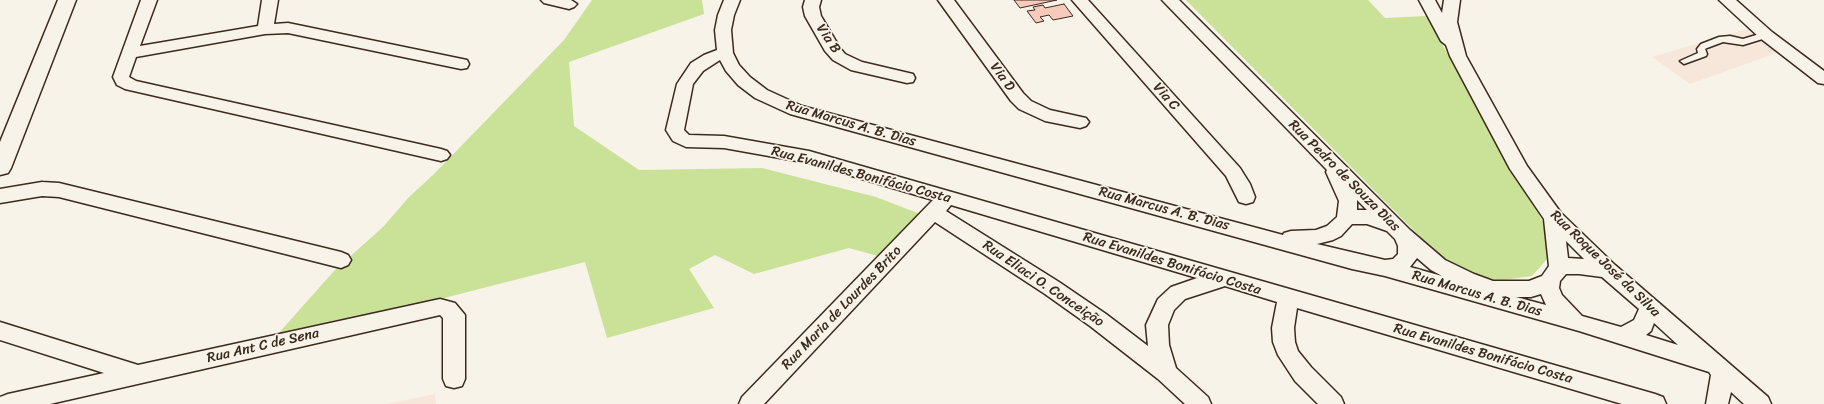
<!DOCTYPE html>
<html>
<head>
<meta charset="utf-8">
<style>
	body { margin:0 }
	canvas { display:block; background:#f7f3e8 }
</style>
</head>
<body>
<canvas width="1824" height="404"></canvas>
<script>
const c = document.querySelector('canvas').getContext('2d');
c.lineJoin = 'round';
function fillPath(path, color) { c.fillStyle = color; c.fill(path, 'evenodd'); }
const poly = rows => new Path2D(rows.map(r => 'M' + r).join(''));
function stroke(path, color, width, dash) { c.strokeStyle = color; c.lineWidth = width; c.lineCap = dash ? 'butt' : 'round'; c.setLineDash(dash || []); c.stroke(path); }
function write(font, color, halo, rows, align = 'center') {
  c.font = font + ' Sriracha,sans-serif'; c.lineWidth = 3.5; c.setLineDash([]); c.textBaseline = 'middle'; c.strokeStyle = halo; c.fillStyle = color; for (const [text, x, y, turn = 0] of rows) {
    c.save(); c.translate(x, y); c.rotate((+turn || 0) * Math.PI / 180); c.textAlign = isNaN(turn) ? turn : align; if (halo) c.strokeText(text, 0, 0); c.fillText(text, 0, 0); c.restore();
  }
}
const built = poly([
	[1750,28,1779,52,1690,84,1652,57],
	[435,394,436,404,387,404]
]);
const green = poly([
	[592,0,702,0,704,14,569,62,574,126,639,170,762,168,876,197,933,219,885,258,849,248,754,274,715,255,689,269,714,308,607,338,585,262,444,298,277,335,335,270,384,226,408,198,434,174,564,40],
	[1186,0,1368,0,1385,18,1426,16,1547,229,1551,242,1547,259,1532,276,1489,282,1444,261]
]);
const building = poly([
	[1014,0,1057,0,1020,8,1014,0],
	[1064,4,1073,16,1053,20,1049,15,1040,17,1044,21,1036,23,1027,11,1035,10,1033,7,1043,5,1045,8,1064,4]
]);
const service = poly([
	[1766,32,1769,33,1769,37,1743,45,1723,42,1707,48,1705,49,1707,54,1706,56,1684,64,1680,61,1698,53,1697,49,1701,44,1719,37,1730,36,1743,39,1766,32]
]);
const minor = poly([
	[141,0,157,0,140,46,258,26,262,0,278,0,274,24,288,23,467,60,469,64,467,68,461,69,288,33,265,34,136,57,129,77,136,81,441,149,447,151,450,155,447,159,441,161,125,89,117,85,113,77,141,0],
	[541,0,571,0,577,4,574,7,569,9,544,3,541,0],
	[724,0,740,0,734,15,731,30,733,53,739,65,750,77,767,90,802,106,1283,235,1284,233,1291,231,1316,230,1327,226,1337,217,1339,201,1326,172,1327,170,1162,0,1179,0,1410,230,1445,260,1474,274,1493,281,1529,281,1542,276,1549,266,1544,219,1510,169,1450,56,1446,45,1441,41,1419,0,1435,0,1442,13,1444,0,1460,0,1457,22,1466,56,1527,166,1561,213,1615,265,1768,397,1771,404,1744,404,1731,392,1728,404,1706,404,1711,375,1709,372,1579,331,1385,276,1352,269,790,114,755,98,738,85,726,71,720,60,703,71,693,84,684,130,689,135,724,136,809,151,1655,394,1663,397,1666,404,1622,404,1297,308,1294,328,1295,342,1298,351,1311,367,1341,397,1344,404,1318,404,1295,381,1278,355,1273,342,1272,328,1277,302,1225,286,1185,299,1174,310,1168,325,1169,345,1176,368,1208,397,1211,404,1185,404,1158,379,1090,326,1045,294,935,222,764,404,739,404,742,397,933,200,808,163,724,148,686,147,673,141,666,130,677,84,691,63,704,55,717,50,715,30,718,15,724,0],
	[1357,200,1367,210,1357,210,1357,200],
	[951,205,1197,278,1171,287,1158,299,1146,325,1148,346,1106,314,1059,282,946,211,951,205],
	[1352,224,1367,224,1387,231,1395,239,1398,246,1398,254,1393,259,1385,260,1317,244,1333,240,1341,236,1352,224],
	[1566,241,1584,259,1568,258,1566,241],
	[1417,258,1431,270,1442,276,1410,267,1417,258],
	[1566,274,1579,274,1602,277,1639,309,1634,320,1621,327,1582,316,1562,295,1559,288,1560,281,1566,274],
	[1541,294,1546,305,1516,297,1531,297,1541,294],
	[1654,323,1678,345,1646,335,1651,331,1654,323],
	[805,0,821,0,819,7,821,16,840,48,845,54,862,62,913,74,915,78,913,82,907,83,851,70,833,60,825,51,805,16,803,7,805,0],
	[938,0,954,0,1023,93,1031,101,1050,110,1086,118,1089,122,1086,126,1080,128,1045,121,1019,109,1011,101,938,0],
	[1072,0,1088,0,1240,168,1250,184,1255,197,1253,202,1246,204,1239,202,1226,176,1072,0],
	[1719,0,1736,0,1772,32,1824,71,1824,84,1818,83,1760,38,1719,0],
	[42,182,59,183,341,252,348,255,351,260,348,265,341,268,59,197,42,196,0,203,0,189,42,182],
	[440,299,455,303,465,315,465,379,462,386,454,388,446,386,443,379,443,318,440,315,50,404,0,404,0,397,8,394,104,373,0,340,0,322,138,365,440,299]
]);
const tertiary = poly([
	[58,0,76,0,11,168,8,173,0,175,0,142,58,0]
]);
const streetNames = [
	["Via B",828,39,56],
	["Via D",1002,77,54],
	["Via C",1166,97,48],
	["Rua Marcus A. B. Dias",851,124,16],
	["Rua Evanildes Bonifácio Costa",861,175,15],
	["Rua Pedro de Souza Dias",1344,176,45],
	["Rua Marcus A. B. Dias",1164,209,15],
	["Rua Evanildes Bonifácio Costa",1172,264,17],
	["Rua Roque José da Silva",1605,264,44],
	["Rua Eliaci O. Conceição",1043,284,34],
	["Rua Marcus A. B. Dias",1477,294,16],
	["Rua Maria de Lourdes Brito",842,308,-46],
	["Rua Ant C de Sena",263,346,-13],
	["Rua Evanildes Bonifácio Costa",1483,354,16]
];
fillPath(built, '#f7e7db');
fillPath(green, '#c9e298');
fillPath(building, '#f8cabc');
stroke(building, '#3b2a1e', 1);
stroke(service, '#3b2a1e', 3);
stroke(minor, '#3b2a1e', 3);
stroke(tertiary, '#3b2a1e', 3);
fillPath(service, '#f7f3e8');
fillPath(minor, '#f7f3e8');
fillPath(tertiary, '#f7f3e8');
write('14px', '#3b2a1e', '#f7f3e8', streetNames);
</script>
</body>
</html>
